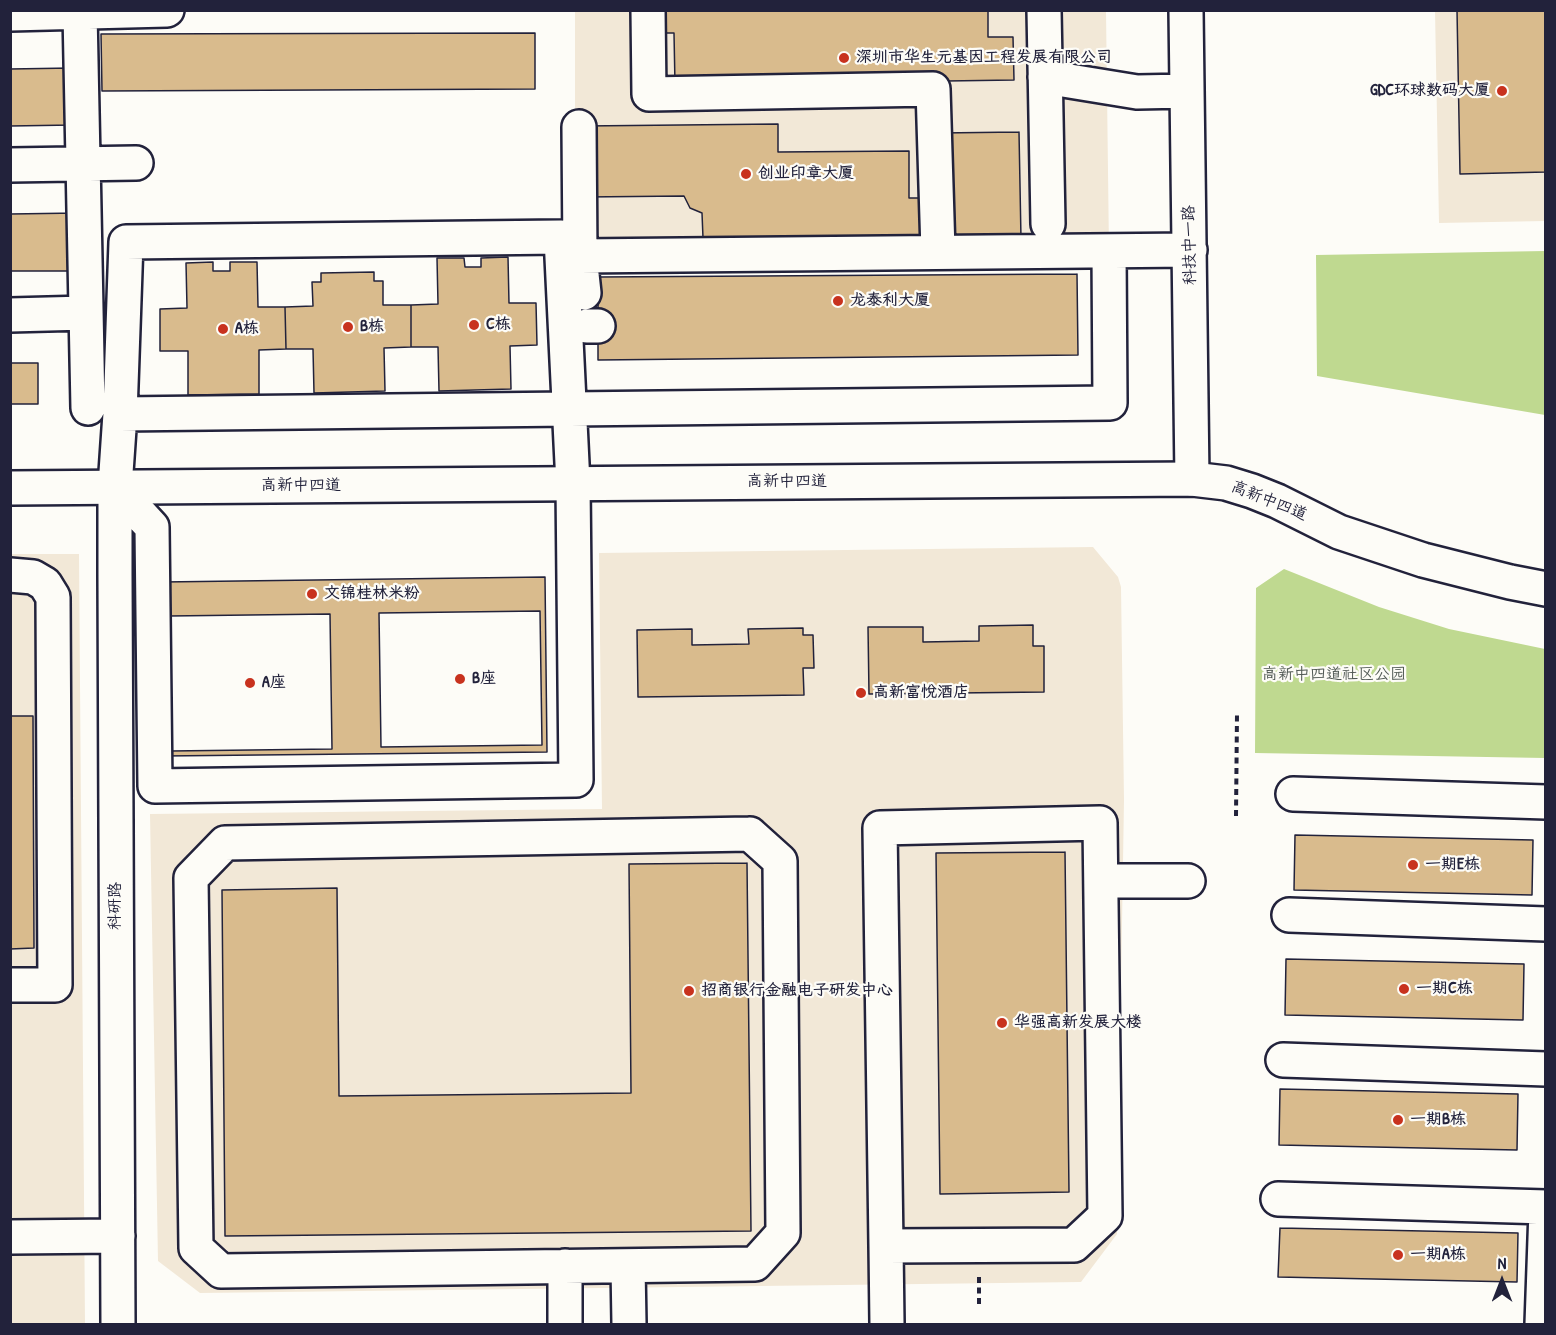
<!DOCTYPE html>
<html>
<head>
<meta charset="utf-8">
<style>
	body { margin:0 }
	#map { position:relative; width:1556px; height:1335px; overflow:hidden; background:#fdfcf7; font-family:"Patrick Hand",sans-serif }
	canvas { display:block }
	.frame { position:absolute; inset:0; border:12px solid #22223b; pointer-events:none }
	.north { position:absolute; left:1472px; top:1251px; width:60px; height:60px; -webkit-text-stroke:4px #fdfcf7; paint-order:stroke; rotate:0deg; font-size:16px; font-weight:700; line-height:24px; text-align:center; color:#22223b }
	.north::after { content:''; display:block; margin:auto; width:21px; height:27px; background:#22223b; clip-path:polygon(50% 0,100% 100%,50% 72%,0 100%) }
</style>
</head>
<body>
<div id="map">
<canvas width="1556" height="1335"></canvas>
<div class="frame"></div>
<div class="north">N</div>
</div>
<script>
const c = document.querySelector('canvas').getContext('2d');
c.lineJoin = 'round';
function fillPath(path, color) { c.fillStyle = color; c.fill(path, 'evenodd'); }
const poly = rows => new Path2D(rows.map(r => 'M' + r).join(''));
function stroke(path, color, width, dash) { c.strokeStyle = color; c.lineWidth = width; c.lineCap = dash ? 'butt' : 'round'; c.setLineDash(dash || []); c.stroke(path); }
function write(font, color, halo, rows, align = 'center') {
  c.font = font + ' "Patrick Hand","LXGW WenKai TC",sans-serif'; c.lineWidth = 4.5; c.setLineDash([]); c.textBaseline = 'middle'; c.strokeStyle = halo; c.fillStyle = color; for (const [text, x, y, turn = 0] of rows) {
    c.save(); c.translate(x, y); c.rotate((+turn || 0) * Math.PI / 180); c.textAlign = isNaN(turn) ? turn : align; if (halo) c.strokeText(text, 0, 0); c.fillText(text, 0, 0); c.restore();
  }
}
const built = poly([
	[575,11,1106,11,1109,251,575,256],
	[1435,11,1545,11,1545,221,1439,223],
	[1093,547,1118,577,1121,587,1124,800,1117,1234,1081,1282,200,1293,158,1261,150,814,602,809,599,553],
	[10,554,79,554,85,1324,11,1324]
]);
const green = poly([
	[1545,251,1545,415,1317,376,1316,255],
	[1284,569,1379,607,1449,629,1545,649,1545,758,1255,753,1256,588]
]);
const building = poly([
	[652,10,988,10,988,37,1013,37,1014,80,675,85,674,33,653,33,652,10],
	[1457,10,1546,10,1546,172,1460,174,1457,10],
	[535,33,535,89,102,91,101,34,535,33],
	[72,68,73,125,10,126,10,69,72,68],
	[778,124,778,152,909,151,909,198,921,198,923,240,896,237,703,238,702,213,690,208,684,196,584,197,583,126,778,124],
	[1019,132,1021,239,943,239,940,133,1019,132],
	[78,213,79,271,10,271,10,214,78,213],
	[508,257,509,303,536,303,537,345,510,346,511,389,439,391,438,347,411,347,411,305,438,304,437,258,464,258,465,267,481,267,481,258,508,257],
	[213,262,213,271,230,271,230,262,257,262,258,307,285,307,286,349,259,350,259,394,188,395,188,351,160,351,160,309,187,308,186,263,213,262],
	[374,272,374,281,383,281,383,305,411,305,411,347,384,348,385,391,314,393,313,349,286,349,285,307,313,306,312,282,321,282,321,273,374,272],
	[1077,274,1078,355,598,360,598,277,1077,274],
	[10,363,38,363,38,404,10,404,10,363],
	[545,577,547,752,163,756,162,582,545,577],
	[540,611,542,745,381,747,379,613,540,611],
	[330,614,332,749,170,751,169,616,330,614],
	[1033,625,1033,646,1044,646,1044,692,869,694,868,627,923,627,923,642,979,641,979,626,1033,625],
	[803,628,803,635,813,635,814,668,803,668,804,695,638,697,637,630,692,629,692,645,749,644,748,629,803,628],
	[10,716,33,716,34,948,10,949,10,716],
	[1295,835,1533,840,1532,895,1294,890,1295,835],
	[1065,852,1069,1192,940,1194,936,853,1065,852],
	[747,863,751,1231,225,1236,222,890,337,888,339,1096,631,1093,629,864,747,863],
	[1286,959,1524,964,1523,1020,1285,1015,1286,959],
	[1280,1089,1518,1094,1517,1150,1279,1145,1280,1089],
	[1280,1228,1518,1233,1517,1282,1278,1277,1280,1228]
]);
const path = poly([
	[1236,816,1237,714],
	[979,1277,979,1307]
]);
const minor = poly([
	[648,10,649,94,933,89,938,251],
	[1044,10,1048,224],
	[1186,10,1192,479],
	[80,12,88,408],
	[10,14,167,10],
	[1045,77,1137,92,1187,91],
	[579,127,580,256],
	[10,165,136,163],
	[584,293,580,256,1190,250],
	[10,315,86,313],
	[587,326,598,326],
	[115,487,152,527,155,786,576,780,573,484,561,237,126,242,120,414],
	[10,575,33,577,45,584,53,597,55,985,10,985],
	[1293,794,1546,802],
	[1100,823,1105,1216,1074,1245,886,1246,880,828,1100,823],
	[750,834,780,861,783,1233,755,1264,221,1271,196,1248,191,878,225,843,750,834],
	[1101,881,1188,881],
	[1289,915,1546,924],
	[1283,1060,1546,1069],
	[1278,1199,1546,1207],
	[10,1237,118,1236],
	[886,1246,887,1324],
	[565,1266,565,1324],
	[628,1266,629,1324],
	[118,1324,115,575,115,487,120,414,1110,403,1109,251],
	[1542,1324,1546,1210]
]);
const major = poly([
	[10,488,1192,479,1226,483,1252,491,1277,501,1339,532,1423,560,1510,582,1546,589]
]);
const markers = [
	[844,58,6,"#c8321e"],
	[1502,91,6,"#c8321e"],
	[746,174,6,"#c8321e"],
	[838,301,6,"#c8321e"],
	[474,325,6,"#c8321e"],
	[348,327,6,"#c8321e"],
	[223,329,6,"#c8321e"],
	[312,594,6,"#c8321e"],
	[460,679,6,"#c8321e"],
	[250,683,6,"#c8321e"],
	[861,693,6,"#c8321e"],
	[1413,865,6,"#c8321e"],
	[1404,989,6,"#c8321e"],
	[689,991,6,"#c8321e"],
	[1002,1023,6,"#c8321e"],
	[1398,1120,6,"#c8321e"],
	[1398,1255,6,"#c8321e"]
];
const poiNames = [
	["深圳市华生元基因工程发展有限公司",856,58],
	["GDC环球数码大厦",1490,91,"right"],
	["创业印章大厦",758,174],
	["龙泰利大厦",850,301],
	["C栋",486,325],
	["B栋",360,327],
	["A栋",235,329],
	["文锦桂林米粉",324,594],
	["B座",472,679],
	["A座",262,683],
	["高新富悦酒店",873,693],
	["一期E栋",1425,865],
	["一期C栋",1416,989],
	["招商银行金融电子研发中心",701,991],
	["华强高新发展大楼",1014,1023],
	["一期B栋",1410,1120],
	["一期A栋",1410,1255]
];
const streetNames = [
	["科技中一路",1190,245,-91],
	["高新中四道",787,482],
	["高新中四道",301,486],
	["高新中四道",1269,501,22],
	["科研路",116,906,-90]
];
const parkNames = [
	["高新中四道社区公园",1334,675]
];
fillPath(built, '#f2e8d7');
fillPath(green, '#bfd990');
fillPath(building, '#d9bb8d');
stroke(building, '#22223b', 1.5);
stroke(minor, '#22223b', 38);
stroke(major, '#22223b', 38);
stroke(path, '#22223b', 4, [6, 4.5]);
stroke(minor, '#fdfcf7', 33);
stroke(major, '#fdfcf7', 33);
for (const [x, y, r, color] of markers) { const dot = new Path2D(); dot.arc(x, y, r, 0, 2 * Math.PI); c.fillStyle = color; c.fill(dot); stroke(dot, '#fdfcf7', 2); }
write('bold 16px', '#22223b', '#fdfcf7', poiNames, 'left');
write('16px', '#22223b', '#fdfcf7', streetNames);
write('16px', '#515954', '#fdfcf7', parkNames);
</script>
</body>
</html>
